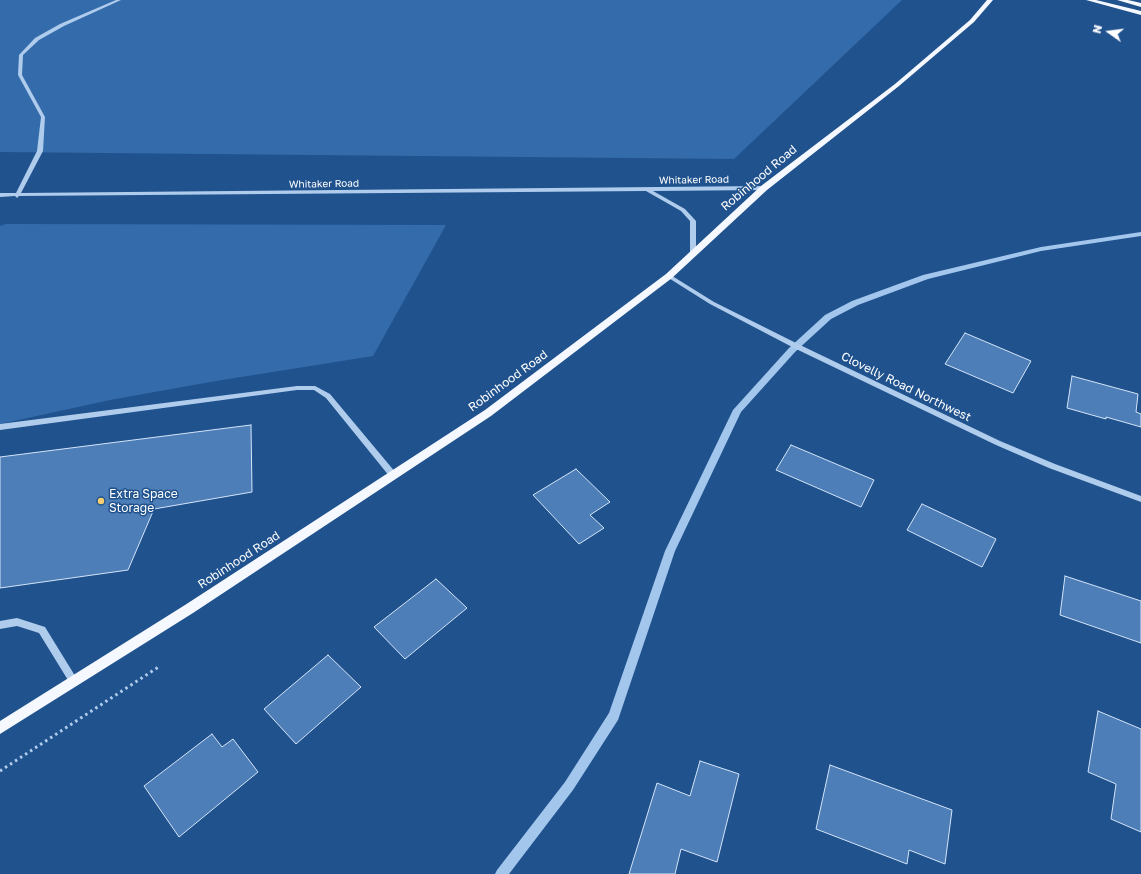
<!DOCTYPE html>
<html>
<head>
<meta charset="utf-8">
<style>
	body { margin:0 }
	#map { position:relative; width:1141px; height:874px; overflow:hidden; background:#20528e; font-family:"Golos Text",sans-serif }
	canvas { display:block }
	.north { position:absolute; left:1089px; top:12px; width:40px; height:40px; -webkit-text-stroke:3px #20528e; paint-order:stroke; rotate:284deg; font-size:11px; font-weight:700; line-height:16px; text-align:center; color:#fff }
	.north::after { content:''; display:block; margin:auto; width:14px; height:18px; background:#fff; clip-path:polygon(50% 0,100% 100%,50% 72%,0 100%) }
</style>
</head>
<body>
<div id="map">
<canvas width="1141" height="874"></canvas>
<div class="north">N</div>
</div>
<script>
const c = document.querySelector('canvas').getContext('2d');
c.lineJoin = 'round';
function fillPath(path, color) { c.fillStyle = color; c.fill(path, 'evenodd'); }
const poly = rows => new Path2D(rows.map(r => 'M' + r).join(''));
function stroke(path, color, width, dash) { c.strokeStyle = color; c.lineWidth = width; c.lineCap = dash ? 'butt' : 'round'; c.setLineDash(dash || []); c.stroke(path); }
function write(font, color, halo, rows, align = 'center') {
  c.font = font + ' "Golos Text",sans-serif'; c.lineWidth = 3; c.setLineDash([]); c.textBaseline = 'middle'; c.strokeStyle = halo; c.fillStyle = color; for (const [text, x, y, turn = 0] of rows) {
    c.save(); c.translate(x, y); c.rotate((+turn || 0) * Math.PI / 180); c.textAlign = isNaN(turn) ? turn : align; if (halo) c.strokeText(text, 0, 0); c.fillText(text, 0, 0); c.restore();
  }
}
const green = poly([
	[0,0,902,0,734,159,0,152],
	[6,224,446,225,373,356,216,381,110,400,0,424,0,226]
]);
const stream = poly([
	[1141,232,1141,236,1041,251,928,279,858,305,831,319,795,352,741,412,675,551,618,720,573,790,509,874,495,874,497,870,565,782,609,713,665,551,733,410,789,348,825,315,852,301,923,275,1041,247,1141,232]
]);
const building = poly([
	[965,333,1031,361,1013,393,945,364,965,333],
	[1072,376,1138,394,1136,412,1141,414,1141,427,1106,417,1106,419,1067,408,1072,376],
	[251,425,252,492,154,509,128,570,0,588,0,457,251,425],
	[791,445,874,480,861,507,776,470,791,445],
	[576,469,610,502,590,515,604,528,579,544,533,495,576,469],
	[922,504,996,539,982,567,907,530,922,504],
	[1065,576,1141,601,1141,643,1060,615,1065,576],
	[436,579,467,608,405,659,374,627,436,579],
	[328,655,361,687,296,744,264,709,328,655],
	[1098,711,1141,729,1141,832,1111,819,1116,784,1088,772,1098,711],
	[212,734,222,747,233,739,258,772,179,837,144,786,212,734],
	[700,761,739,774,717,862,681,849,675,874,629,874,657,783,690,796,700,761],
	[830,765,952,810,945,864,909,850,907,864,816,829,830,765]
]);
const path = poly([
	[0,771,160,666]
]);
const minor = poly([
	[116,0,121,0,64,26,39,40,23,55,22,75,45,117,43,151,21,193,764,186,767,188,764,190,653,191,685,209,696,221,696,255,693,257,690,255,690,221,681,211,646,191,19,196,17,198,15,196,0,197,0,193,16,193,37,151,41,117,18,75,19,55,35,38,60,24,116,0],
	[669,274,714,302,798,344,1000,441,1055,464,1141,496,1141,502,1049,468,996,445,794,348,710,304,667,277,666,276,669,274],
	[297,386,315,386,330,394,396,473,397,475,396,477,390,477,326,398,314,390,297,390,0,430,0,424,297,386],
	[17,618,45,627,77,679,78,682,77,685,74,686,71,685,39,633,17,626,0,629,0,621,17,618]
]);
const major = poly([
	[987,0,993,0,974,22,899,86,767,190,672,278,491,416,193,613,0,734,0,721,185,605,485,410,666,274,761,186,895,84,970,20,987,0],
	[1086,0,1096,0,1141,11,1141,15,1086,0],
	[1117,0,1128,0,1141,3,1141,7,1117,0]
]);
const markers = [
	[101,501,4,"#f9d070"]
];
const farStreetnames = [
	["Whitaker Road",694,180,-1],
	["Whitaker Road",324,184,-1]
];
const streetNames = [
	["Robinhood Road",759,178,-40],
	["Robinhood Road",508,381,-36],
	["Clovelly Road Northwest",906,387,26],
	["Robinhood Road",239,560,-33]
];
const poiNames = [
	["Extra Space",109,494],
	["Storage",109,508]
];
fillPath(green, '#346cab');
fillPath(stream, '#a3c6ed');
fillPath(building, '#4d7eb7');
stroke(building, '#d4e5f9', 1);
stroke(path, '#afccec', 3, [2.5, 3.5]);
fillPath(minor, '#afccec');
fillPath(major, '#f5f9ff');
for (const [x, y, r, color] of markers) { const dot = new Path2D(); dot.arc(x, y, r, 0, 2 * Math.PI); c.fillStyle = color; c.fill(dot); stroke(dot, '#20528e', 1.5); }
write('10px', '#fff', '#20528e', farStreetnames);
write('12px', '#fff', '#20528e', streetNames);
write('12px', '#fff', '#20528e', poiNames, 'left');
</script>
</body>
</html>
